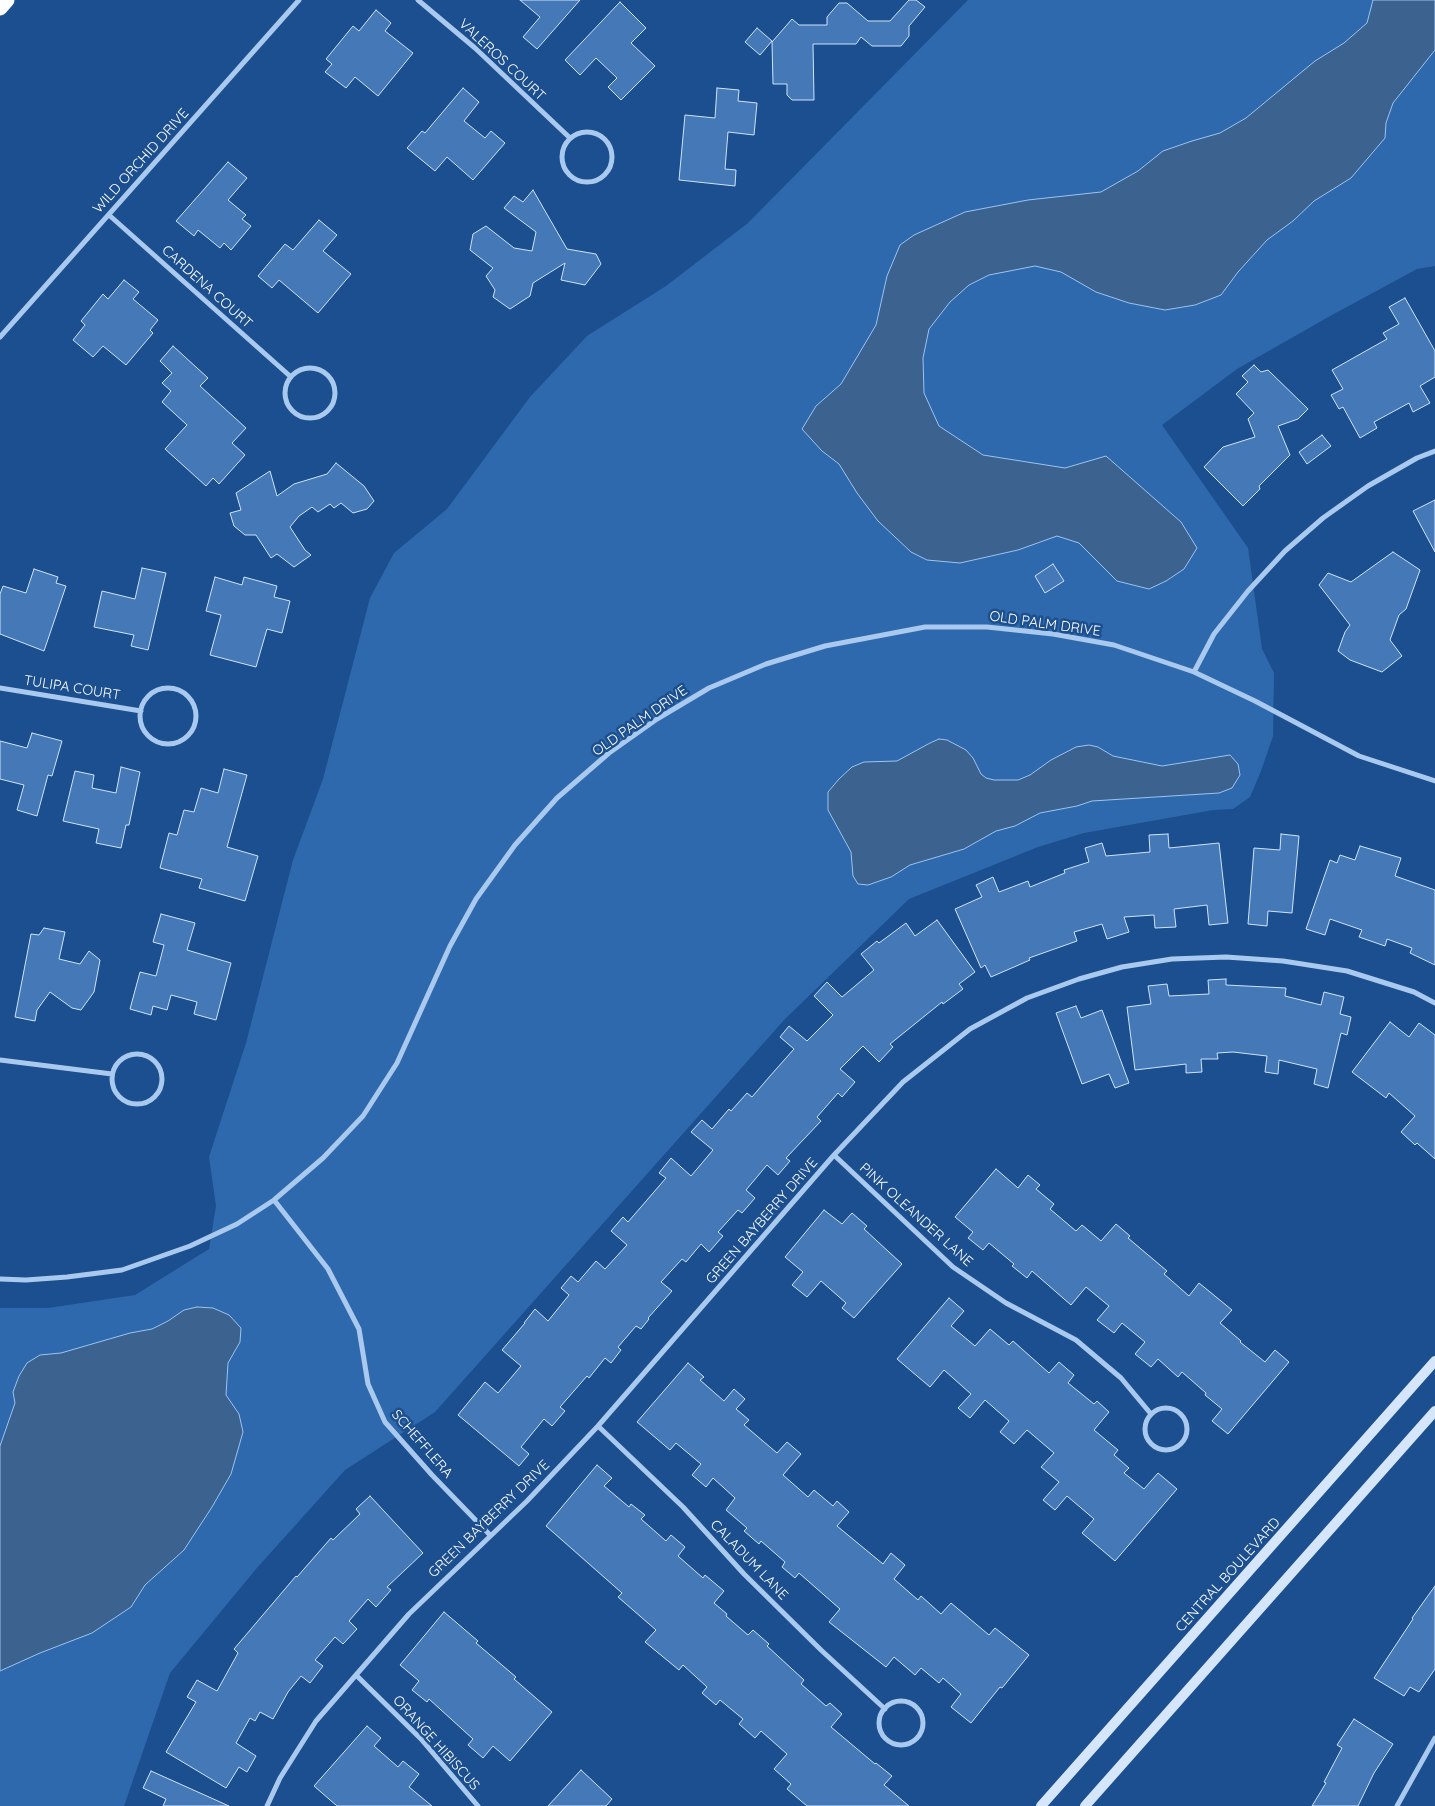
<!DOCTYPE html>
<html>
<head>
<meta charset="utf-8">
<style>
	body { margin:0 }
	canvas { display:block; background:#1b4f8f }
</style>
</head>
<body>
<canvas width="1435" height="1806"></canvas>
<script>
const c = document.querySelector('canvas').getContext('2d');
c.lineJoin = 'round';
function fillPath(path, color) { c.fillStyle = color; c.fill(path, 'evenodd'); }
const poly = rows => new Path2D(rows.map(r => 'M' + r).join(''));
function stroke(path, color, width, dash) { c.strokeStyle = color; c.lineWidth = width; c.lineCap = dash ? 'butt' : 'round'; c.setLineDash(dash || []); c.stroke(path); }
function write(font, color, halo, rows, align = 'center') {
  c.font = font + ' Quicksand,sans-serif'; c.lineWidth = 5; c.setLineDash([]); c.textBaseline = 'middle'; c.strokeStyle = halo; c.fillStyle = color; for (const [text, x, y, turn = 0] of rows) {
    c.save(); c.translate(x, y); c.rotate((+turn || 0) * Math.PI / 180); c.textAlign = isNaN(turn) ? turn : align; if (halo) c.strokeText(text, 0, 0); c.fillText(text, 0, 0); c.restore();
  }
}
const green = poly([
	[968,0,1435,0,1435,266,1417,269,1332,315,1237,369,1162,425,1248,548,1262,649,1274,673,1273,736,1261,771,1250,797,1233,809,1213,810,1084,833,1038,847,909,899,785,1019,435,1412,345,1470,256,1569,170,1673,124,1806,0,1806,0,1308,48,1308,135,1295,209,1249,216,1206,209,1157,246,1043,293,860,323,779,370,598,394,553,447,509,530,397,587,336,666,286,748,223]
]);
const water = poly([
	[1373,0,1435,0,1435,50,1393,103,1386,123,1385,138,1351,178,1314,201,1293,221,1267,240,1238,272,1221,295,1195,305,1165,310,1129,303,1096,292,1061,272,1035,266,989,275,969,285,950,302,929,329,923,358,924,393,939,426,983,455,1065,468,1106,456,1181,522,1197,548,1184,569,1166,581,1149,589,1117,581,1079,543,1057,536,1018,550,960,563,927,560,911,552,878,521,857,493,839,464,822,451,802,429,816,406,841,384,876,325,887,276,900,245,914,235,965,212,1028,200,1101,192,1138,171,1163,151,1192,141,1220,133,1246,118,1315,61,1344,43,1367,23,1373,0],
	[939,739,947,740,966,750,973,758,981,774,986,778,994,780,1018,780,1030,775,1051,760,1076,747,1089,745,1098,747,1113,756,1162,766,1230,755,1238,764,1240,775,1232,788,1219,793,1092,801,1077,806,1040,813,1015,826,996,831,964,849,910,865,891,877,868,885,858,884,853,876,851,852,828,810,828,792,839,779,852,767,864,762,897,761,930,743,939,739],
	[197,1307,213,1308,229,1315,241,1328,240,1342,228,1363,226,1395,239,1414,243,1432,231,1474,212,1507,184,1550,145,1585,131,1607,92,1633,40,1653,0,1671,0,1446,15,1403,13,1392,19,1376,27,1363,40,1355,61,1353,130,1333,152,1329,168,1321,184,1310,197,1307]
]);
const building = poly([
	[520,0,580,0,537,49,523,37,540,17,520,0],
	[909,0,916,0,925,7,909,26,909,36,901,46,872,46,861,37,856,44,813,44,814,100,792,100,787,95,787,84,773,84,772,42,792,19,799,25,827,25,827,17,839,3,847,3,868,21,890,21,909,0],
	[620,2,646,28,631,43,655,66,621,100,608,87,617,78,596,58,580,75,565,60,620,2],
	[376,10,391,23,385,31,413,53,378,96,355,77,346,88,325,72,332,64,326,59,353,26,359,31,376,10],
	[757,28,772,41,760,55,745,42,757,28],
	[463,88,479,102,464,121,485,138,491,131,505,143,473,180,447,157,435,171,407,148,422,131,425,133,463,88],
	[717,88,739,90,738,101,757,103,754,135,728,132,725,169,736,170,735,186,679,180,685,115,715,118,717,88],
	[228,162,247,178,228,200,246,215,242,219,251,226,231,250,224,243,220,248,198,230,194,236,176,221,228,162],
	[533,190,567,249,596,254,601,264,585,285,561,280,565,263,533,283,530,296,510,309,493,297,495,290,486,276,493,268,470,250,473,234,486,226,514,248,532,251,536,232,504,208,514,196,523,202,533,190],
	[319,220,337,235,323,251,351,274,318,313,279,280,272,288,258,276,285,244,293,250,319,220],
	[124,280,139,292,133,299,158,320,150,330,153,333,126,365,103,346,93,357,73,340,85,325,81,321,103,294,108,299,124,280],
	[1405,298,1435,351,1435,377,1420,386,1430,403,1413,412,1409,403,1374,422,1377,428,1360,438,1343,407,1339,409,1331,395,1343,389,1332,370,1387,339,1383,333,1399,324,1389,307,1405,298],
	[173,346,208,378,200,386,246,428,232,443,245,455,219,484,213,478,206,486,165,449,187,425,162,402,171,391,162,383,172,373,160,361,173,346],
	[1254,365,1261,372,1268,370,1308,409,1298,419,1278,426,1290,455,1259,486,1260,489,1243,506,1204,467,1223,447,1255,437,1248,419,1254,413,1236,394,1248,382,1242,376,1254,365],
	[1322,435,1331,446,1307,464,1299,452,1322,435],
	[336,463,364,486,374,501,367,509,353,513,341,503,334,508,330,504,318,512,312,507,299,516,290,527,305,550,311,555,294,567,277,554,271,558,256,535,245,535,234,526,230,513,241,510,236,493,270,471,277,496,294,484,327,474,336,463],
	[1435,500,1435,552,1413,511,1435,500],
	[1393,552,1420,570,1406,609,1399,615,1390,640,1402,656,1382,672,1350,660,1338,651,1345,632,1350,625,1319,585,1328,573,1351,582,1393,552],
	[1053,564,1064,581,1045,593,1035,576,1053,564],
	[142,568,166,573,148,650,131,646,134,635,94,627,102,591,135,599,142,568],
	[34,569,58,577,56,583,66,586,44,651,0,634,0,594,3,586,26,593,34,569],
	[215,577,242,585,244,577,277,586,274,597,290,601,282,633,267,629,256,667,210,655,221,615,206,611,215,577],
	[32,733,62,741,52,776,48,775,37,816,17,810,24,785,0,779,0,741,27,748,32,733],
	[121,767,140,772,129,825,126,825,121,848,96,843,99,829,63,821,75,771,94,775,92,788,116,793,121,767],
	[224,769,247,775,227,847,258,856,245,901,199,888,202,879,160,868,169,833,177,835,184,810,194,812,201,788,218,793,224,769],
	[1168,834,1169,848,1219,843,1228,923,1209,925,1207,905,1174,909,1176,927,1155,928,1154,915,1124,917,1129,932,1107,939,1102,924,1074,932,1077,941,1029,958,1030,960,991,977,985,965,981,968,955,909,982,897,976,885,993,877,999,892,1028,881,1030,887,1065,873,1064,870,1089,862,1085,848,1102,843,1106,856,1150,852,1149,835,1168,834],
	[1281,834,1299,836,1292,913,1268,911,1267,926,1248,924,1254,848,1280,850,1281,834],
	[1360,846,1401,858,1395,876,1435,890,1435,965,1410,953,1412,948,1387,939,1385,946,1359,937,1362,930,1330,919,1325,935,1306,929,1330,860,1337,863,1340,855,1355,860,1360,846],
	[161,914,195,923,187,950,231,963,216,1020,194,1014,197,1002,171,995,167,1010,153,1006,151,1015,130,1009,140,972,156,976,164,945,153,942,161,914],
	[937,920,975,972,959,984,963,989,943,1004,942,1002,890,1044,893,1047,879,1062,863,1046,840,1069,855,1082,842,1097,838,1093,817,1117,821,1121,786,1158,790,1161,778,1175,767,1165,746,1190,755,1198,742,1213,738,1210,718,1232,723,1236,709,1252,701,1244,686,1262,682,1259,661,1282,672,1291,648,1318,649,1319,641,1329,636,1326,618,1347,621,1350,611,1363,605,1358,589,1378,587,1376,560,1407,565,1411,552,1426,544,1419,521,1447,529,1454,519,1466,458,1415,485,1382,498,1393,521,1366,502,1350,525,1323,524,1323,535,1309,548,1321,569,1295,561,1288,571,1276,578,1282,596,1261,605,1269,627,1245,611,1231,623,1217,628,1222,666,1178,659,1173,671,1158,691,1176,713,1150,691,1132,702,1120,712,1129,729,1109,731,1111,747,1093,752,1097,770,1076,794,1049,780,1037,789,1026,807,1041,833,1015,814,996,827,982,842,997,874,970,861,954,877,941,879,943,906,923,915,936,937,920],
	[44,928,65,932,59,959,80,964,89,951,100,960,94,992,81,1010,72,1008,50,992,37,1010,35,1021,15,1017,31,934,39,935,44,928],
	[1226,979,1226,985,1286,988,1285,996,1321,1005,1324,992,1344,997,1340,1014,1351,1017,1347,1035,1341,1033,1328,1088,1314,1084,1317,1069,1279,1060,1278,1074,1265,1072,1267,1056,1233,1052,1217,1053,1218,1059,1201,1059,1202,1072,1186,1073,1186,1064,1135,1070,1127,1007,1151,1004,1148,986,1167,984,1169,996,1209,994,1208,980,1226,979],
	[1076,1006,1081,1018,1102,1010,1129,1083,1115,1088,1109,1074,1082,1084,1056,1013,1076,1006],
	[1390,1022,1409,1037,1419,1023,1435,1035,1435,1159,1417,1143,1415,1145,1401,1132,1415,1116,1389,1093,1386,1098,1352,1072,1390,1022],
	[996,1169,1018,1188,1028,1175,1040,1185,1036,1189,1054,1204,1050,1209,1076,1231,1082,1225,1101,1241,1116,1224,1130,1236,1128,1238,1167,1271,1164,1274,1189,1296,1199,1283,1232,1310,1220,1323,1241,1341,1240,1342,1265,1362,1275,1350,1289,1362,1228,1434,1212,1421,1222,1409,1205,1395,1206,1393,1182,1372,1178,1377,1158,1359,1151,1367,1135,1354,1145,1342,1122,1323,1114,1333,1097,1320,1109,1306,1086,1287,1071,1305,1032,1271,1027,1278,1012,1266,1014,1264,989,1243,983,1250,968,1238,973,1232,955,1217,996,1169],
	[824,1210,842,1224,852,1213,867,1226,864,1229,902,1264,854,1318,842,1308,846,1303,821,1281,807,1297,792,1285,803,1272,785,1257,824,1210],
	[949,1298,964,1311,951,1326,975,1346,990,1329,1009,1345,1013,1341,1049,1373,1059,1362,1074,1375,1068,1383,1094,1404,1097,1401,1109,1412,1094,1430,1118,1450,1114,1455,1129,1468,1124,1473,1144,1489,1158,1473,1177,1489,1115,1561,1082,1533,1094,1519,1067,1496,1055,1510,1043,1500,1059,1482,1041,1467,1054,1453,1027,1430,1014,1444,1000,1432,1009,1421,985,1400,970,1418,958,1408,971,1394,944,1370,930,1387,897,1359,949,1298],
	[688,1363,704,1377,700,1380,724,1401,734,1389,745,1399,736,1409,749,1420,744,1425,777,1453,787,1442,801,1454,783,1475,808,1497,814,1490,833,1506,837,1501,849,1512,837,1526,883,1564,891,1553,905,1565,894,1579,918,1600,921,1596,941,1614,951,1603,989,1635,995,1628,1029,1655,1002,1688,1000,1687,971,1723,951,1707,961,1694,943,1678,939,1683,921,1668,915,1675,894,1657,886,1667,829,1622,840,1609,799,1573,795,1578,782,1567,785,1562,761,1541,759,1544,744,1531,747,1528,726,1510,735,1498,713,1478,706,1487,692,1475,701,1464,676,1443,670,1450,637,1422,688,1363],
	[597,1465,612,1478,604,1486,629,1507,631,1504,645,1515,641,1519,666,1541,671,1535,685,1547,678,1556,703,1578,705,1575,724,1591,714,1603,727,1614,726,1616,748,1635,753,1630,769,1644,767,1646,804,1680,801,1684,826,1706,830,1703,842,1714,831,1727,875,1764,876,1763,892,1776,884,1785,909,1806,807,1806,787,1789,791,1784,774,1769,787,1754,761,1731,755,1738,739,1724,743,1719,720,1700,716,1705,702,1693,707,1687,683,1665,679,1670,645,1642,656,1630,618,1597,622,1593,546,1526,597,1465],
	[370,1496,423,1553,387,1587,391,1590,376,1607,368,1599,349,1621,357,1629,343,1644,335,1637,315,1660,323,1666,310,1683,301,1676,288,1692,273,1719,260,1712,255,1721,250,1718,236,1743,256,1756,247,1772,239,1767,226,1788,166,1752,196,1702,187,1697,197,1680,217,1691,238,1653,234,1649,296,1576,297,1577,331,1538,333,1540,360,1514,356,1509,370,1496],
	[1435,1586,1435,1669,1419,1692,1410,1687,1404,1696,1374,1678,1413,1619,1412,1618,1435,1586],
	[444,1612,478,1641,476,1643,516,1677,514,1679,552,1712,510,1761,493,1746,483,1758,468,1745,473,1739,429,1699,427,1702,412,1690,419,1681,400,1665,444,1612],
	[1354,1719,1393,1744,1374,1773,1358,1806,1312,1806,1326,1783,1324,1782,1342,1748,1337,1745,1354,1719],
	[367,1726,381,1738,374,1746,398,1767,403,1761,419,1774,409,1787,432,1806,337,1806,314,1786,367,1726],
	[581,1770,612,1799,606,1806,548,1806,581,1770],
	[151,1771,229,1806,163,1806,166,1799,143,1788,151,1771]
]);
const street = poly([
	[418,0,475,48,570,138],
	'562 157a25 25 0 1 1 50 0a25 25 0 1 1-50 0Z',
	[109,215,291,377],
	[0,337,299,0],
	'285 393a25 25 0 1 1 50 0a25 25 0 1 1-50 0Z',
	[1194,672,1214,634,1248,591,1285,551,1323,518,1368,486,1417,458,1435,451],
	[0,688,141,711],
	'140 716a28 28 0 1 1 56 0a28 28 0 1 1-56 0Z',
	'112 1079a25 25 0 1 1 50 0a25 25 0 1 1-50 0Z',
	[0,1060,112,1074],
	[834,1155,953,1267,1006,1303,1076,1340,1121,1378,1151,1414],
	[274,1200,328,1269,359,1329,368,1384,385,1422,432,1475,490,1535],
	[0,1279,26,1280,67,1277,122,1270,190,1246,237,1224,274,1200,323,1158,363,1116,397,1063,450,946,476,899,515,845,557,798,609,753,657,719,709,688,766,664,825,646,925,627,987,627,1053,634,1114,645,1194,672,1255,701,1359,756,1435,781],
	'1145 1429a21 21 0 1 1 42 0a21 21 0 1 1-42 0Z',
	[598,1426,683,1507,744,1574,821,1650,885,1709],
	[356,1675,421,1739,478,1806],
	'879 1723a22 22 0 1 1 44 0a22 22 0 1 1-44 0Z',
	[267,1806,280,1778,316,1721,409,1614,527,1501,598,1426,834,1155,903,1082,970,1029,1027,998,1079,979,1122,967,1172,959,1226,957,1283,961,1347,971,1414,992,1435,1003],
	[1397,1806,1435,1738]
]);
const secondary = poly([
	[1041,1806,1435,1361],
	[1085,1806,1435,1411]
]);
const highway = poly([
	[0,8,7,0]
]);
const streetNames = [
	["VALEROS COURT",502,60,43],
	["WILD ORCHID DRIVE",141,161,-48],
	["CARDENA COURT",207,287,42],
	["OLD PALM DRIVE",1045,624,8],
	["TULIPA COURT",72,688,9],
	["OLD PALM DRIVE",640,721,-35],
	["PINK OLEANDER LANE",916,1215,42],
	["GREEN BAYBERRY DRIVE",762,1221,-49],
	["SCHEFFLERA",422,1444,49],
	["GREEN BAYBERRY DRIVE",489,1519,-44],
	["CALADUM LANE",749,1560,46],
	["CENTRAL BOULEVARD",1228,1575,-48],
	["ORANGE HIBISCUS",436,1743,48]
];
fillPath(green, '#2e69ad');
fillPath(water, '#3c6290');
stroke(water, '#9cc4f0', 1);
fillPath(building, '#4478b7');
stroke(building, '#cfe3fa', 1);
stroke(street, '#a9c9ee', 5);
stroke(secondary, '#d6e6fa', 10);
stroke(highway, '#fff', 15);
write('14px', '#fff', '#1b4f8f', streetNames);
</script>
</body>
</html>
